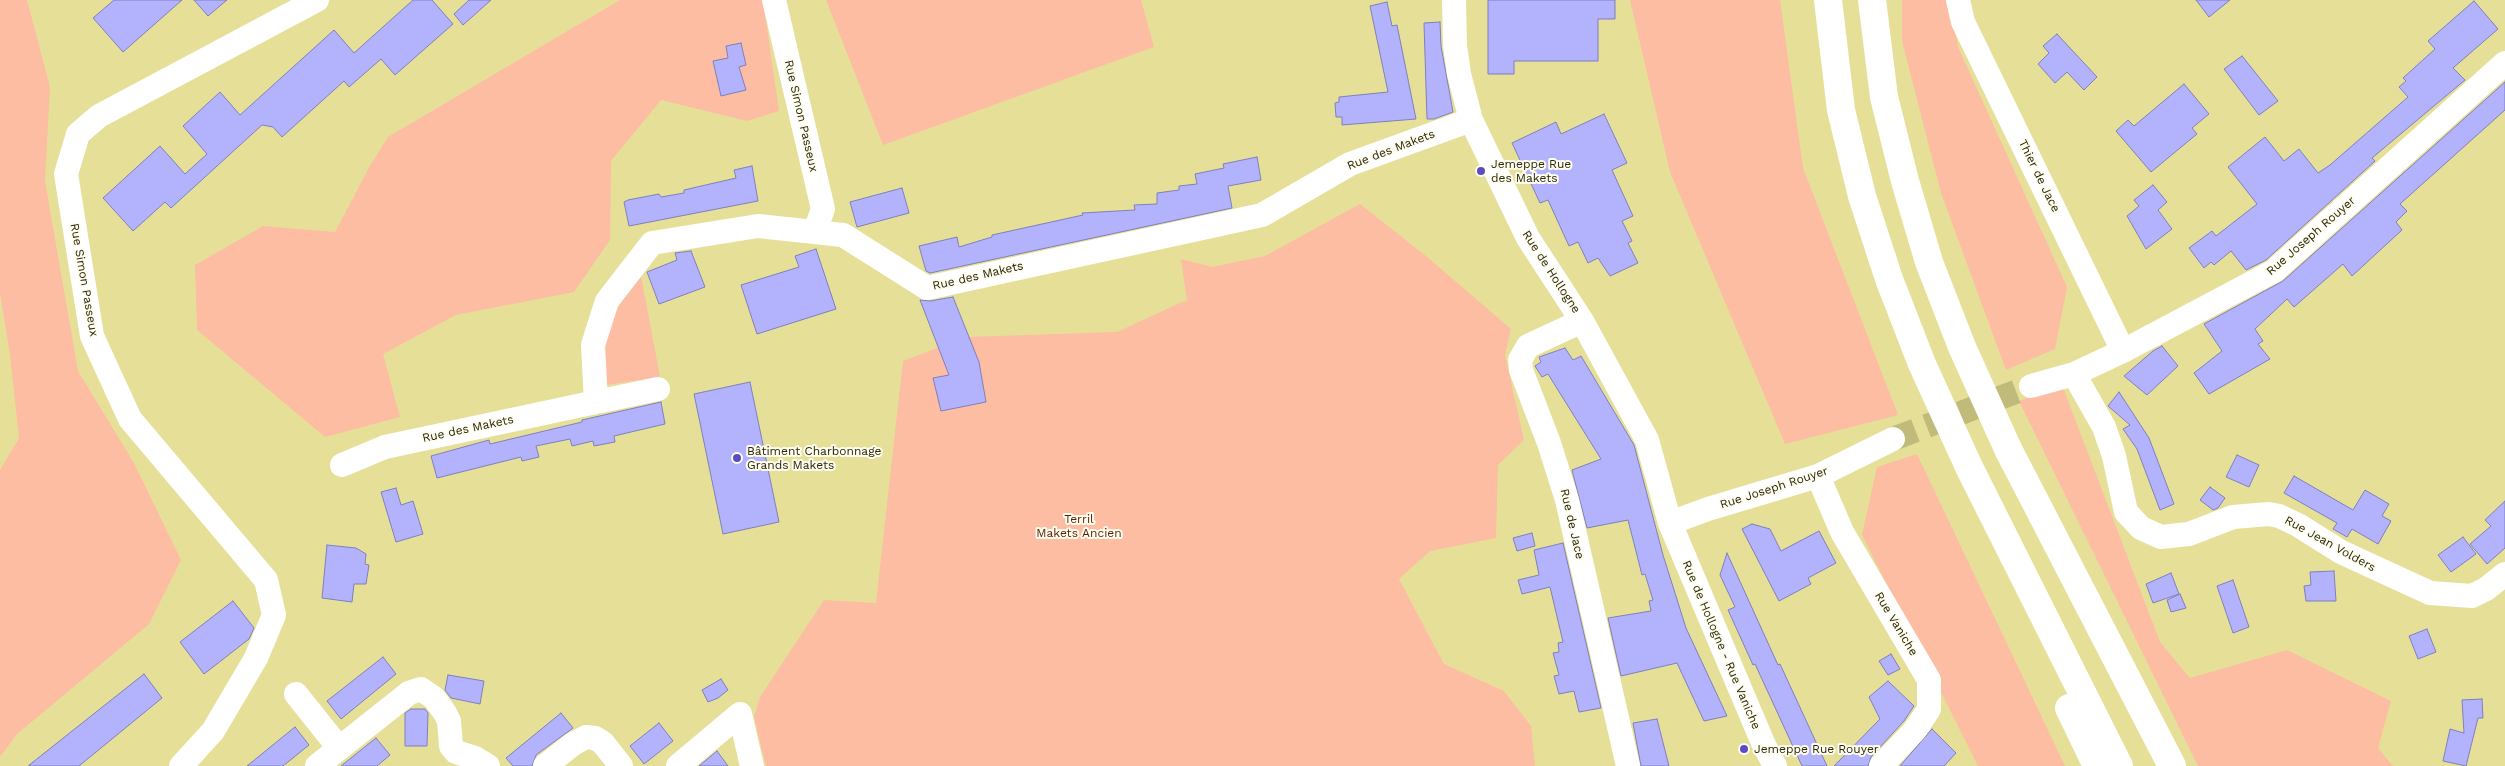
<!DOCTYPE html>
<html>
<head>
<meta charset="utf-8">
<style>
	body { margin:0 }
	canvas { display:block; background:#e6df98 }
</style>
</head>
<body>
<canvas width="2505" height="766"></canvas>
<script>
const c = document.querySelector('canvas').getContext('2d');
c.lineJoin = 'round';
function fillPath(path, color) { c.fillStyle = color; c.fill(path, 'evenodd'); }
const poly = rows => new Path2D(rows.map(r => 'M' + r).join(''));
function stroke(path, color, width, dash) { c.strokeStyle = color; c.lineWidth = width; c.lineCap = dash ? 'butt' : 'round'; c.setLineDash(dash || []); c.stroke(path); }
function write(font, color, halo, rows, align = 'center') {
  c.font = font + ' "Work Sans",sans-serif'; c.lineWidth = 4; c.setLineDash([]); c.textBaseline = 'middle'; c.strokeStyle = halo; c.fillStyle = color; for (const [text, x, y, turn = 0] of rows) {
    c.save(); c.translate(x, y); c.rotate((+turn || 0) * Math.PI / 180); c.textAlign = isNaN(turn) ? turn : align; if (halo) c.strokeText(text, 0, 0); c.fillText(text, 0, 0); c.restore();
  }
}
const green = poly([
	[0,0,27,0,50,87,45,181,78,371,134,463,181,560,149,624,17,734,0,757,0,470,19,438,10,355,0,293],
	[620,0,763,0,779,111,747,121,661,100,611,161,610,240,574,292,456,315,383,354,400,417,325,437,197,330,195,265,263,226,335,232,371,164,388,137],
	[826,0,1141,0,1154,47,883,145],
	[1630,0,1780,0,1803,168,1898,415,1785,444,1670,172],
	[1902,0,1951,0,1958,47,2067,287,2055,349,2006,370,1941,193,1902,41],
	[1360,204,1426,256,1511,329,1505,355,1524,440,1498,465,1496,538,1430,551,1399,579,1444,664,1504,691,1531,726,1535,766,766,766,754,717,760,697,824,600,876,603,903,361,966,337,1117,332,1182,302,1187,301,1181,259,1212,267,1265,256],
	[640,270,660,377,606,385,602,356,609,323],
	[2062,385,2160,642,2190,678,2287,650,2391,701,2378,748,2393,766,2198,766,2019,401],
	[1917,454,2065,766,1978,766,1862,535,1877,467]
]);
const building = poly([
	[114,0,182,0,123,52,93,18,114,0],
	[194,0,227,0,208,16,194,0],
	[413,0,432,0,453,24,395,75,381,59,349,87,344,81,282,137,273,127,262,125,171,208,165,202,133,231,103,198,160,146,185,174,207,154,183,126,220,92,240,115,334,30,354,53,413,0],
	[469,0,491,0,463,25,454,14,469,0],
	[1488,0,1615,0,1615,19,1598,19,1598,61,1514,61,1514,74,1488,74,1488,0],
	[2196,0,2230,0,2209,17,2196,0],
	[2474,1,2498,29,2453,68,2465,80,2372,158,2375,161,2266,260,2246,270,2231,251,2214,265,2211,262,2204,268,2189,248,2212,231,2216,236,2257,204,2228,167,2265,137,2284,161,2299,149,2318,173,2330,165,2408,97,2399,87,2406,81,2403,78,2435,49,2428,41,2474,1],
	[1387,2,1392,26,1397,25,1416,119,1342,125,1342,117,1336,117,1335,103,1339,102,1339,97,1388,92,1370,6,1387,2],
	[1440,22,1441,46,1453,112,1434,119,1427,119,1424,23,1440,22],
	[2057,34,2097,77,2084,90,2067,72,2055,83,2038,64,2049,53,2043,46,2057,34],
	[741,43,746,65,739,67,746,90,721,96,713,61,728,58,726,46,741,43],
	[2242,56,2278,101,2259,115,2224,69,2242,56],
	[2505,82,2505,110,2400,204,2407,211,2396,222,2402,230,2352,276,2343,264,2294,307,2287,299,2255,329,2263,341,2258,344,2270,359,2209,394,2194,373,2222,351,2204,324,2283,281,2505,82],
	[2184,84,2209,114,2192,128,2197,134,2151,172,2116,131,2128,120,2134,126,2184,84],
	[1604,114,1627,163,1612,170,1633,216,1622,221,1632,241,1628,243,1638,263,1610,276,1598,258,1588,263,1578,242,1569,246,1548,200,1540,203,1512,143,1556,122,1561,134,1604,114],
	[1257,157,1261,180,1228,186,1232,208,930,273,926,271,919,246,957,237,959,247,992,237,992,235,1083,215,1082,213,1135,210,1134,205,1157,204,1157,193,1179,190,1179,186,1197,184,1195,174,1224,168,1223,164,1257,157],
	[752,166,758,201,629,226,624,202,628,200,659,194,661,197,684,193,684,190,736,178,734,170,752,166],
	[2153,185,2167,202,2158,210,2172,229,2146,249,2127,216,2139,206,2134,200,2153,185],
	[902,188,909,213,857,227,850,202,902,188],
	[816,249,836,309,757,334,741,285,799,267,795,256,816,249],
	[691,251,705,287,659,304,647,272,677,260,675,253,691,251],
	[953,297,979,362,986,402,941,411,933,378,949,375,920,300,930,301,953,297],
	[2162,346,2178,366,2147,395,2124,376,2153,351,2162,346],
	[1565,348,1573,360,1581,356,1634,445,1663,555,1686,628,1727,716,1704,721,1677,663,1621,676,1608,618,1651,611,1649,601,1653,600,1645,574,1642,575,1628,520,1587,528,1572,470,1601,459,1548,374,1542,377,1535,366,1541,362,1539,357,1565,348],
	[750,382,779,522,723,534,694,394,750,382],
	[2119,392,2149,438,2174,504,2160,510,2137,449,2123,429,2130,425,2108,406,2119,392],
	[661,402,665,424,614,436,615,442,594,446,593,441,572,446,570,439,536,446,539,457,522,461,521,457,437,478,431,456,489,440,490,444,582,422,582,420,661,402],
	[2237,455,2259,465,2249,487,2226,477,2237,455],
	[2294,476,2353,510,2365,490,2389,504,2382,516,2391,521,2378,544,2352,529,2347,537,2333,529,2337,523,2284,493,2294,476],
	[2210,487,2225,498,2218,508,2213,510,2200,500,2210,487],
	[396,488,401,505,413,501,423,534,396,542,381,492,396,488],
	[2505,501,2505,548,2487,564,2470,544,2491,526,2485,520,2505,501],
	[1752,524,1770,529,1781,551,1819,531,1836,563,1808,578,1811,584,1779,601,1742,529,1752,524],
	[1532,533,1535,546,1517,551,1513,538,1532,533],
	[2463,537,2476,554,2451,572,2438,555,2463,537],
	[1563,543,1601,708,1579,712,1574,691,1559,694,1554,676,1559,675,1553,653,1559,652,1558,643,1563,642,1550,587,1522,594,1518,580,1539,575,1534,550,1563,543],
	[327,545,356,548,366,554,365,564,369,565,366,584,354,584,352,602,322,598,327,545],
	[1727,553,1778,665,1780,664,1827,766,1802,766,1755,664,1753,665,1728,610,1735,607,1720,575,1727,553],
	[2334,571,2336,601,2306,601,2304,586,2311,585,2310,572,2334,571],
	[2171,573,2179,594,2153,603,2146,584,2171,573],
	[2233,580,2249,627,2233,633,2217,586,2233,580],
	[2180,594,2186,608,2171,612,2167,600,2180,594],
	[233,601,254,628,249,639,204,674,180,642,233,601],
	[2427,629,2436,652,2418,659,2409,636,2427,629],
	[1891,654,1900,669,1888,675,1879,661,1891,654],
	[383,657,396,674,341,719,327,701,383,657],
	[144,674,162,698,79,766,28,766,144,674],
	[448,675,484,681,480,704,451,698,445,690,448,675],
	[721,679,728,690,718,698,708,702,702,690,721,679],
	[1888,681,1914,706,1904,721,1871,757,1868,766,1834,766,1880,719,1869,697,1888,681],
	[2482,699,2483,718,2478,718,2466,766,2443,761,2450,729,2464,733,2462,700,2482,699],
	[411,709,425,709,428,713,427,746,405,746,405,713,411,709],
	[561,713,573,728,536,755,532,766,513,766,506,758,561,713],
	[1657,719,1669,766,1641,766,1633,723,1657,719],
	[659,723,673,741,644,764,630,746,659,723],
	[295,727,309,745,283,766,247,766,295,727],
	[1932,729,1956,753,1944,766,1900,766,1932,729],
	[376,738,390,755,377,766,341,766,376,738],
	[717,751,728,766,699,766,717,751]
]);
const minorTunnel = poly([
	[1893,439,2031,386]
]);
const minor = poly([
	[774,0,823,209,815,231],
	[1454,0,1455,45,1459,74,1471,120,1528,238,1582,321,1647,440,1670,523,1763,743,1775,766],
	[1958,0,1963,22,2123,351],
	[1582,321,1528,346,1520,360,1521,370,1549,443,1567,500,1628,766],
	[2074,374,2104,427,2114,456,2126,512,2141,528,2161,537,2189,534,2233,517,2269,514,2279,516,2298,525,2341,552,2430,593,2472,596,2486,589,2505,574],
	[2031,386,2074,374,2123,351,2274,271,2505,63],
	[596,402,658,389],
	[342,465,385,447,596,402,593,345,607,301,652,243,758,226,843,235,927,288,1262,215,1350,164,1471,120],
	[1818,476,1842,532,1929,680,1929,709,1915,730,1881,766],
	[1670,523,1708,509,1818,476,1893,439],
	[296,694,339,748],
	[181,766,213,731,256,658,274,615,266,580,130,419,92,336,66,174,78,134,99,116,317,0],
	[317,766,409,693,421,689,434,698,445,713,449,721,451,746,456,752,475,758,488,766],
	[545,766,573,744,586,737,595,738,603,743,621,766],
	[678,766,740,714,752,766]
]);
const highway = poly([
	[1828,0,1841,110,1862,196,1889,279,1922,364,1969,467,2119,766],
	[1872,0,1884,97,1905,181,1929,262,1962,347,2008,449,2172,766],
	[2069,708,2097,766]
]);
const markers = [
	[1481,171,5,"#5b4cc5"],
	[737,458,5,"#5b4cc5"],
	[1744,749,5,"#5b4cc5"]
];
const streetNames = [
	["Rue Simon Passeux",801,116,77],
	["Rue des Makets",1391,150,-21],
	["Thier de Jace",2039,176,64],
	["Rue Joseph Rouyer",2311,236,-41],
	["Rue de Hollogne",1551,272,57],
	["Rue des Makets",978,276,-13],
	["Rue Simon Passeux",84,280,80],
	["Rue des Makets",468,429,-12],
	["Rue Joseph Rouyer",1774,488,-18],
	["Rue de Jace",1572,524,77],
	["Rue Jean Volders",2330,544,29],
	["Rue Vaniche",1896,624,59],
	["Rue de Hollogne - Rue Vaniche",1721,645,67]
];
const poiNames = [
	["Jemeppe Rue",1491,164],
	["des Makets",1491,178],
	["Bâtiment Charbonnage",747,451],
	["Grands Makets",747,465],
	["Jemeppe Rue Rouyer",1754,749]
];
const parkNames = [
	["Terril",1079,519],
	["Makets Ancien",1079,533]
];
fillPath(green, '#fcbda3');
fillPath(building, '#b2b3fc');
stroke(building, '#7f7fbc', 1);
stroke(minorTunnel, '#c0ba7b', 24, [24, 12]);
stroke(minor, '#fff', 24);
stroke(highway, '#fff', 28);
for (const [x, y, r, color] of markers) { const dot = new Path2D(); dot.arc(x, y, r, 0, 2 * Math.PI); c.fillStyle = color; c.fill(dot); stroke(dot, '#fefdf0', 2); }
write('12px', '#2a2709', '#fefdf0', streetNames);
write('12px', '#2a2709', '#fefdf0', poiNames, 'left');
write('12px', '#591e00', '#fefdf0', parkNames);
</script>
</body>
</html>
